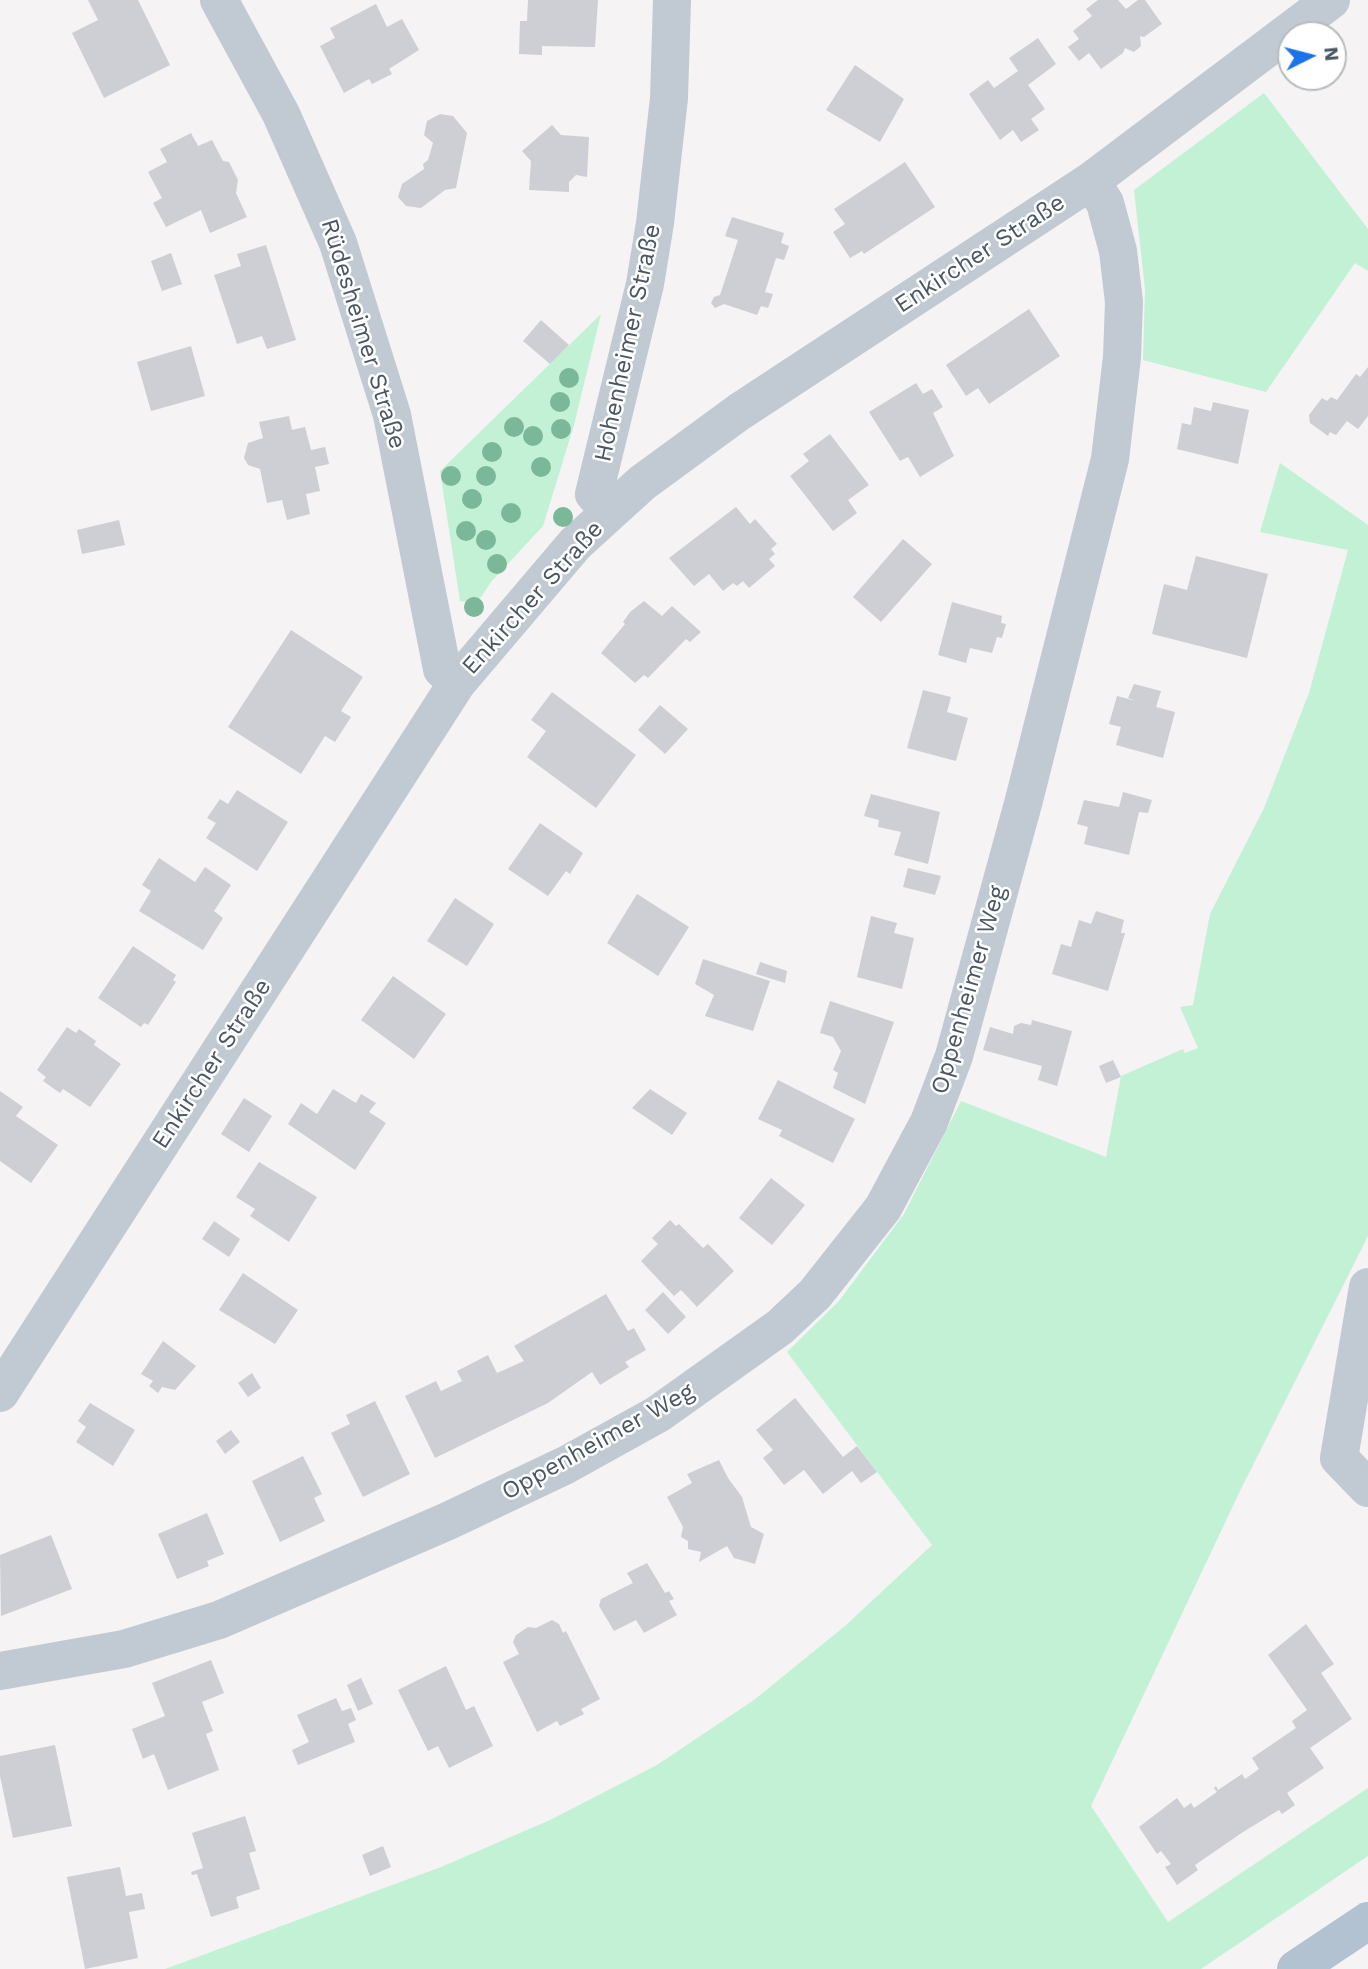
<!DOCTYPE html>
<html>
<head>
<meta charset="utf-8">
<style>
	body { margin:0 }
	#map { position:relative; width:1368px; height:1969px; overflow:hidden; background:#f5f3f3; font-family:"Work Sans",sans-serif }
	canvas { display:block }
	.north { position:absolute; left:1277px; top:21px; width:70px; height:70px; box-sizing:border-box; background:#fff; border:2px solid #b7bbc0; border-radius:50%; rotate:84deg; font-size:19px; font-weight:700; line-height:28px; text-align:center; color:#4a5661 }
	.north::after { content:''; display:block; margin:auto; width:24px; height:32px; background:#1a73e8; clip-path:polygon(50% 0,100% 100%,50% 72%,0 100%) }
</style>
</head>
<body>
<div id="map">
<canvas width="1368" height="1969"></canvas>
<div class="north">N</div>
</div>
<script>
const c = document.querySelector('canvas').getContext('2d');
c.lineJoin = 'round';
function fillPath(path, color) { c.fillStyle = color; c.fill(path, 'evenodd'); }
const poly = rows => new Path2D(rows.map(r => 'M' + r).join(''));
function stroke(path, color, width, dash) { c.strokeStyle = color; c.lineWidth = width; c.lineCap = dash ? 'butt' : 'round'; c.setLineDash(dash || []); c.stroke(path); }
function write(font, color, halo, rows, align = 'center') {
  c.font = font + ' "Work Sans",sans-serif'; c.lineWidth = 5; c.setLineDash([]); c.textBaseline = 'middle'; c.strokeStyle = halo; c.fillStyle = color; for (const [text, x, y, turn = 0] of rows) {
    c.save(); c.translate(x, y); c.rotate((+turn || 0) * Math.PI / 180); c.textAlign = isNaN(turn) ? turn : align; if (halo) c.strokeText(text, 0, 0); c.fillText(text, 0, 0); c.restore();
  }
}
const green = poly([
	[1264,93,1368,229,1368,271,1355,263,1266,392,1143,360,1145,289,1134,190],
	[601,314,574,425,543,526,491,582,477,603,460,601,440,471],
	[1280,463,1368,525,1368,1236,1240,1491,1091,1806,1168,1922,1368,1788,1368,1856,1201,1969,165,1969,441,1867,550,1820,657,1765,754,1700,845,1626,932,1545,787,1352,839,1301,904,1214,961,1101,1106,1157,1121,1076,1183,1049,1185,1053,1198,1048,1180,1007,1193,1005,1210,914,1264,808,1309,693,1348,550,1260,532]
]);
const building = poly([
	[88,0,138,0,170,65,104,98,72,33,98,20],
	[528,0,598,0,595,47,542,46,542,55,519,54,520,21,527,21],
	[1098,0,1118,0,1126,9,1138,0,1145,0,1162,24,1144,37,1140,36,1141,46,1134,52,1125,48,1123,53,1101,69,1089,53,1079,61,1068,47,1079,39,1073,31,1092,16,1086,9],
	[376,4,387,27,402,19,419,50,389,69,392,74,372,84,369,79,344,93,320,46,335,38,330,28],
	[1038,38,1056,64,1028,85,1045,109,1031,119,1039,130,1021,142,1013,130,1000,140,969,94,988,80,994,88,1018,71,1009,58],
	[855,65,904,99,880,142,826,110],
	[440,114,453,116,467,133,456,188,445,190,421,208,406,206,398,197,402,184,424,169,423,164,428,160,433,143,424,135,427,121],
	[552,125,561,135,589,137,587,177,576,175,569,182,569,192,529,190,531,161,522,151],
	[191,133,198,146,212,140,223,161,229,162,238,180,236,193,247,217,210,233,201,210,166,227,153,203,162,198,148,172,167,162,160,149],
	[905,162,935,207,864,254,862,251,850,258,833,232,845,224,834,209],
	[732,217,784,233,781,243,789,246,784,260,776,258,765,292,773,294,768,308,761,306,757,315,724,304,715,308,711,303,714,297,720,295,738,240,725,236],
	[266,245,296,340,267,349,262,336,237,344,214,275,241,266,237,254],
	[171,253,182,284,162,291,151,261],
	[1029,309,1060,356,989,404,978,388,966,396,946,365],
	[541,320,569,345,550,364,523,341],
	[191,346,205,396,151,411,137,362],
	[1368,367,1368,416,1358,429,1347,421,1336,435,1330,432,1328,436,1310,423,1309,415,1322,398,1327,401,1331,397,1337,400,1356,374,1360,377],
	[916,383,923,394,932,389,943,407,933,413,954,456,920,477,908,457,900,461,869,412],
	[1213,402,1249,410,1238,464,1177,449,1182,423,1191,425,1194,407,1211,411],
	[289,416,292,430,305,427,311,450,325,447,329,464,315,467,320,491,306,494,310,514,287,520,282,500,267,503,260,469,248,465,244,458,248,443,263,438,259,422],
	[830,434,869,485,848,500,857,513,833,531,790,476,809,461,803,454],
	[736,507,750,524,755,519,777,544,771,549,775,554,769,559,775,566,749,588,743,581,737,586,733,583,723,591,709,574,694,586,669,558],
	[119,520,125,545,82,554,77,530],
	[903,539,932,564,881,622,853,597],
	[1196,556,1268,574,1247,658,1152,634,1164,584,1187,590],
	[644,601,662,616,672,606,701,632,690,642,686,639,648,678,644,675,635,683,601,653,625,624,623,622,630,612],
	[952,602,1002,616,1001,623,1006,624,1002,638,997,637,992,653,970,648,966,663,938,655],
	[291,630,363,677,341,711,351,717,335,742,325,736,301,774,228,727],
	[1134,684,1161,691,1156,707,1175,712,1163,758,1116,745,1121,727,1109,724,1117,696,1136,701,1128,698],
	[923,690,951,697,947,712,968,718,956,761,907,748],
	[552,692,636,755,596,808,527,757,546,731,531,720],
	[660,705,688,729,665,754,638,730],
	[237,790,288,822,257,871,206,838,216,823,207,818,220,799,228,804],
	[1123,792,1152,800,1148,813,1139,812,1129,855,1084,844,1088,827,1077,824,1084,800,1119,807],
	[871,794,940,812,928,864,894,855,901,832,878,827,879,820,864,816],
	[540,823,583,853,570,874,566,871,548,896,508,869],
	[159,858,195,882,205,867,231,885,214,911,223,918,203,950,139,911,151,891,142,885],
	[908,868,941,876,935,895,903,887],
	[637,894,689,927,658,976,607,943],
	[455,898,494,924,467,966,427,941],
	[1096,911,1124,920,1121,933,1125,933,1108,991,1052,974,1061,944,1071,947,1079,920,1091,924],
	[871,916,897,923,894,933,914,938,902,989,857,977],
	[133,946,176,975,173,980,176,982,148,1025,144,1023,141,1027,98,998],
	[703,959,770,981,753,1031,705,1016,714,995,695,984],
	[760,962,787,971,785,983,756,974],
	[393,976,446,1014,414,1059,361,1020],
	[830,1001,894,1022,865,1104,833,1088,838,1073,833,1070,841,1051,833,1037,820,1033],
	[1032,1020,1072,1031,1057,1086,1038,1080,1042,1066,983,1050,990,1027,1013,1034,1014,1026,1021,1023,1031,1025],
	[67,1027,76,1033,79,1029,96,1041,94,1045,121,1064,90,1107,63,1089,60,1093,43,1081,46,1077,37,1070],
	[1113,1060,1121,1077,1106,1083,1099,1066],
	[778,1080,855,1119,833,1163,779,1136,782,1130,758,1119],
	[333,1089,356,1103,361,1094,376,1103,369,1112,386,1123,355,1170,288,1124,301,1103,317,1114],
	[650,1089,687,1113,672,1135,632,1108],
	[0,1091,23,1107,16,1116,58,1145,31,1183,0,1161],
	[244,1098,272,1116,249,1152,221,1134],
	[259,1162,317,1197,289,1242,250,1216,255,1209,236,1197],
	[771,1178,805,1205,772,1245,739,1218],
	[670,1220,676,1226,679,1224,703,1248,708,1244,734,1271,697,1307,681,1290,674,1296,641,1261,658,1244,652,1238],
	[214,1221,240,1239,229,1257,202,1239],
	[243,1273,298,1310,275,1344,219,1310],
	[663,1292,686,1317,668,1334,645,1310],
	[606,1294,628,1331,634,1328,646,1350,625,1362,629,1367,600,1385,592,1372,548,1403,435,1458,405,1396,436,1381,441,1391,462,1381,457,1371,488,1355,497,1373,524,1361,514,1346],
	[163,1341,196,1366,175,1390,162,1387,158,1393,149,1386,153,1381,141,1374],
	[252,1373,261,1388,248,1397,238,1383],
	[795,1398,843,1457,857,1446,877,1472,861,1483,852,1471,823,1494,804,1470,784,1485,763,1458,773,1450,756,1430],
	[375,1401,410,1474,363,1497,331,1433,350,1424,346,1415],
	[90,1403,135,1430,113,1466,76,1442,86,1427,78,1421],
	[231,1430,240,1442,225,1454,216,1441],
	[303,1456,322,1494,314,1498,325,1521,280,1542,252,1481],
	[719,1460,728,1478,742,1497,751,1527,764,1534,755,1564,734,1558,727,1546,699,1562,701,1552,688,1549,688,1541,681,1537,683,1527,667,1497,692,1483,687,1474],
	[207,1513,224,1554,207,1561,209,1566,177,1579,158,1534],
	[51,1535,72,1589,1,1616,0,1555],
	[647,1563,665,1593,669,1591,674,1599,669,1601,677,1615,644,1633,636,1620,614,1631,599,1606,601,1599,633,1583,627,1573],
	[552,1620,559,1624,563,1633,566,1631,600,1699,581,1709,584,1714,560,1726,557,1721,537,1732,503,1662,519,1654,513,1642,516,1635,528,1627,536,1628],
	[1306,1624,1334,1664,1321,1673,1352,1719,1310,1748,1324,1768,1287,1793,1295,1805,1282,1814,1279,1810,1243,1832,1195,1865,1198,1870,1177,1885,1165,1867,1171,1864,1161,1851,1157,1854,1139,1827,1177,1798,1184,1808,1191,1803,1194,1808,1217,1792,1214,1788,1216,1786,1218,1790,1242,1774,1245,1779,1259,1769,1252,1758,1296,1728,1292,1721,1307,1710,1268,1655],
	[211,1660,224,1693,202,1702,213,1731,206,1734,219,1770,168,1790,154,1754,143,1759,132,1729,165,1716,152,1683],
	[446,1666,466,1710,474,1706,493,1746,449,1768,438,1746,428,1751,398,1690],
	[361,1678,373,1704,358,1711,347,1685],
	[336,1698,342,1711,351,1708,356,1720,348,1724,355,1742,298,1765,292,1750,309,1742,297,1715],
	[55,1745,72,1826,13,1838,0,1776,0,1756],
	[245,1816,256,1851,249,1853,260,1889,236,1897,239,1908,211,1917,197,1874,192,1875,191,1872,203,1868,192,1833],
	[383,1846,391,1867,370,1876,362,1855],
	[120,1867,126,1896,142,1893,145,1909,129,1912,138,1958,85,1969,67,1877]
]);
const minor = poly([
	[219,0,281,114,338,243,392,415,442,669,457,683],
	[610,512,594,494,645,284,655,223,669,98,672,0],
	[1368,1287,1339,1458,1368,1488],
	[0,1393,457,683,575,544,642,483,739,412,1091,181,1331,0],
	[0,1671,124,1649,219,1620,448,1521,566,1465,658,1414,780,1327,815,1294,883,1208,929,1122,954,1056,1024,800,1110,459,1122,357,1124,302,1118,251,1105,203,1091,181]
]);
const major = poly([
	[1296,1969,1368,1921]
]);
const trees = [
	[569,378],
	[560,402],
	[514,427],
	[561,429],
	[533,436],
	[492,452],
	[541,467],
	[451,476],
	[486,476],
	[472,499],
	[511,513],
	[563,517],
	[466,531],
	[486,540],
	[497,564],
	[474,607]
];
const streetNames = [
	["Enkircher Straße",980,254,-33],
	["Rüdesheimer Straße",363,334,73],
	["Hohenheimer Straße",628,343,-78],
	["Enkircher Straße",533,598,-48],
	["Oppenheimer Weg",969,990,-74],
	["Enkircher Straße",212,1064,-57],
	["Oppenheimer Weg",598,1442,-29]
];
fillPath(green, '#c3f1d5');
fillPath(building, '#cdcfd5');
stroke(minor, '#c1cad2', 38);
stroke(major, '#b3c2d1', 38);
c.fillStyle = '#7bb799';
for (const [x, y] of trees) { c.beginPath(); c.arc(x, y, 10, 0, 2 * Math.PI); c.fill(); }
write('24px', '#4a5661', '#fff', streetNames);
</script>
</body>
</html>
